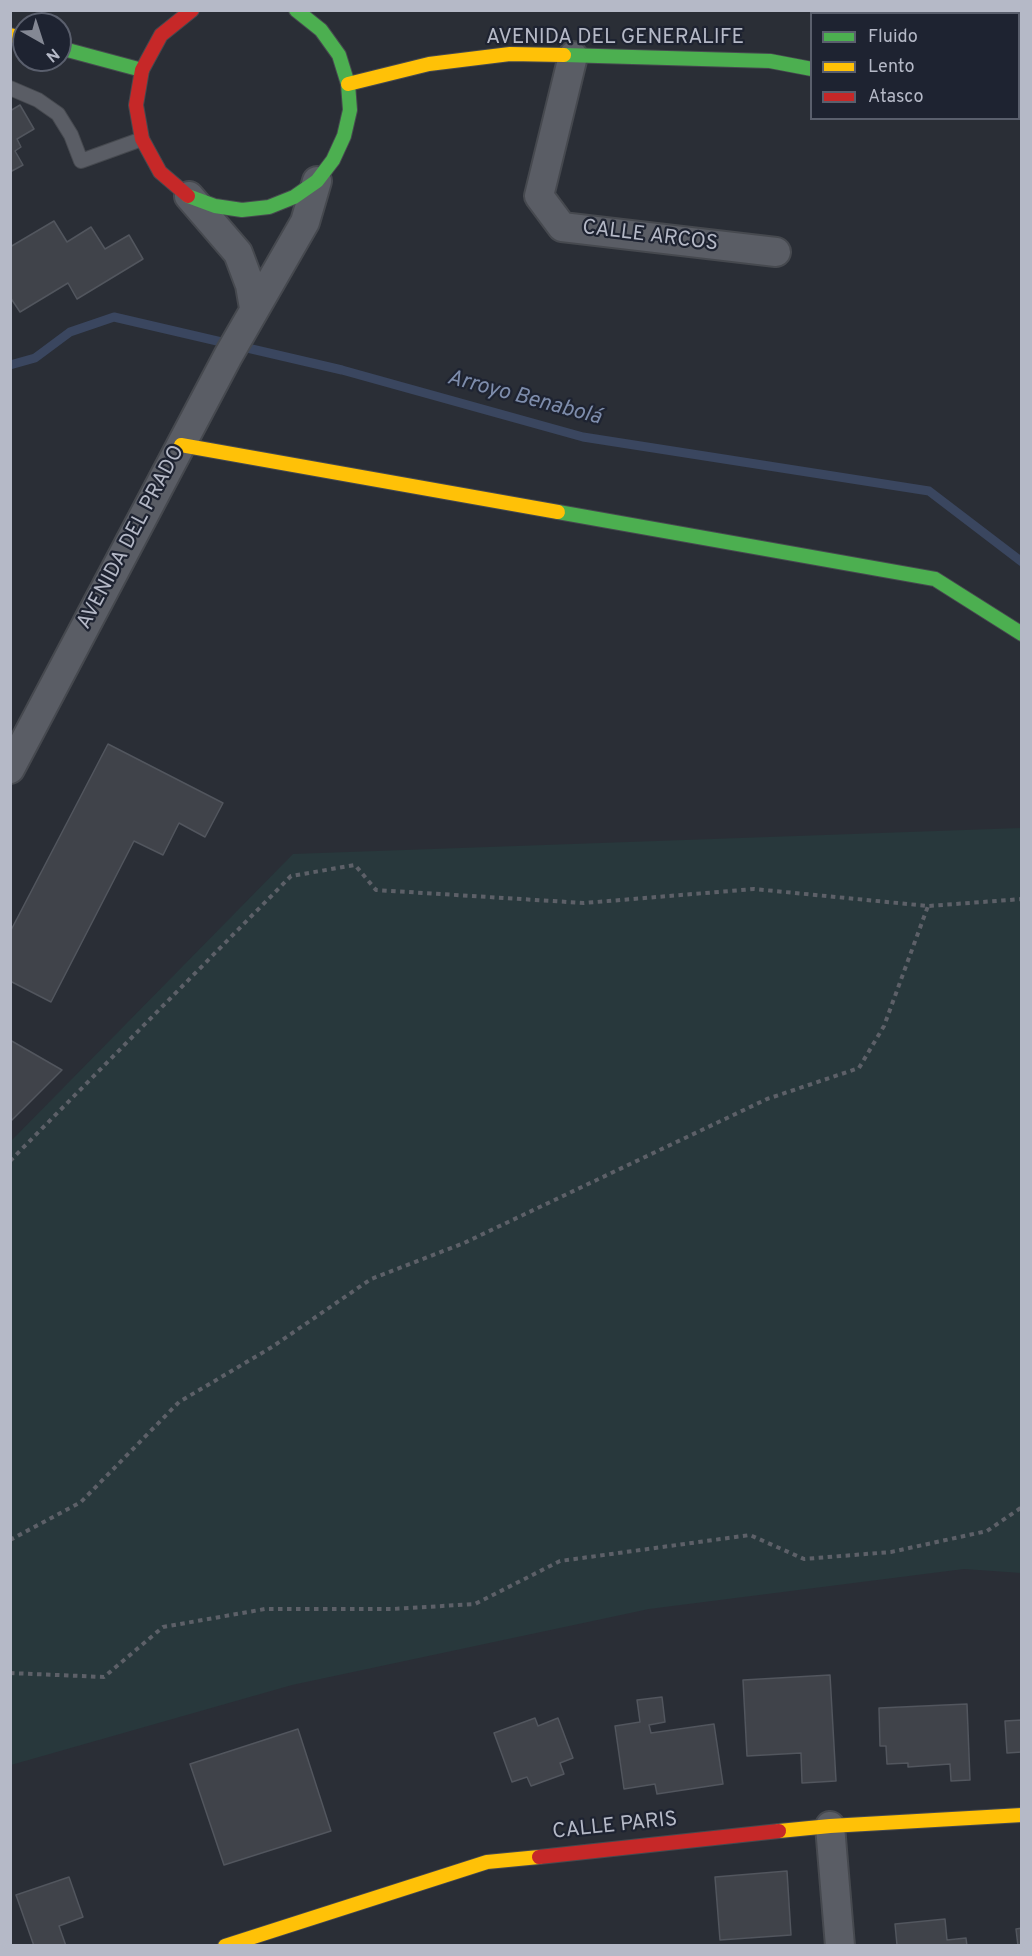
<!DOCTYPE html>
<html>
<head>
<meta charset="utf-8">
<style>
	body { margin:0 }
	#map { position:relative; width:1032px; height:1956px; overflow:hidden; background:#2a2e36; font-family:Overpass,sans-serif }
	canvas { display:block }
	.frame { position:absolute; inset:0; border:12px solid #b5b9c7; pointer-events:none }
	.legend { position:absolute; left:810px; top:12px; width:210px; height:108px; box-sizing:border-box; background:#1e2331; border:2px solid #5a5f6d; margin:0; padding:8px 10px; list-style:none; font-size:18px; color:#b5b9c7 }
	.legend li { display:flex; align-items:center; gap:12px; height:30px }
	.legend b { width:30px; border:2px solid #5a5f6d }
	.north { position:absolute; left:12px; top:12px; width:60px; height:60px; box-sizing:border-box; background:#1e2331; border:2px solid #5a5f6d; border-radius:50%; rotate:141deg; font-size:16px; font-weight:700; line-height:24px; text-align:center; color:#b5b9c7 }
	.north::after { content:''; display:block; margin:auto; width:21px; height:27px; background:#848894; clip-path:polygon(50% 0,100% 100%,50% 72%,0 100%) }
</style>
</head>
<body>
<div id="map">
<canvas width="1032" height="1956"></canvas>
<div class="frame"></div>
<ul class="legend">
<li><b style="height:8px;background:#4caf50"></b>Fluido</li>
<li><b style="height:8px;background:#ffc107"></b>Lento</li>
<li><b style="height:8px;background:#c62828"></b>Atasco</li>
</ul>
<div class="north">N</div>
</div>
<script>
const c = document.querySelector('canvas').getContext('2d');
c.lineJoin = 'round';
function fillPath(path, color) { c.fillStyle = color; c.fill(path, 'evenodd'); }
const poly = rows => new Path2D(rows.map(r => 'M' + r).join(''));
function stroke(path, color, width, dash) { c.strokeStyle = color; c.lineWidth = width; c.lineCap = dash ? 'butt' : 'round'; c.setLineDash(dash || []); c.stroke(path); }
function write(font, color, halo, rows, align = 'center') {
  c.font = font + ' Overpass,sans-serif'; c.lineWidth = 4.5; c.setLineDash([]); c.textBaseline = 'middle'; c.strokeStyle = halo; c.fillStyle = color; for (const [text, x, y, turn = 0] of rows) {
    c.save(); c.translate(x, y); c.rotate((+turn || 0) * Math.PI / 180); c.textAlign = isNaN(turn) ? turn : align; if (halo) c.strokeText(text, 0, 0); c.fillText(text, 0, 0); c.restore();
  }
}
const green = poly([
	[1021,828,1021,1573,964,1569,649,1609,292,1685,11,1765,11,1141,293,854]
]);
const stream = poly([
	[10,365,35,358,70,332,114,317,342,370,583,437,929,491,1022,562]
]);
const building = poly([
	[20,105,34,129,17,139,21,147,15,151,23,165,10,172,10,111,20,105],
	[54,221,67,242,91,227,105,249,129,235,143,259,77,299,68,283,20,312,10,297,10,247,54,221],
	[108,744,223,803,205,837,179,823,163,855,134,841,51,1002,10,981,10,932,108,744],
	[10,1040,62,1070,10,1122,10,1040],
	[830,1675,836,1781,802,1783,801,1753,747,1756,743,1680,830,1675],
	[662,1697,665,1722,649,1725,651,1733,714,1724,723,1784,657,1794,655,1784,624,1789,615,1726,640,1722,637,1700,662,1697],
	[967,1704,970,1780,951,1781,950,1764,908,1767,908,1763,887,1764,886,1746,880,1746,879,1708,967,1704],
	[535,1718,538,1726,558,1718,573,1758,560,1763,564,1774,531,1786,527,1777,512,1782,494,1733,535,1718],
	[1022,1720,1022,1752,1007,1753,1005,1721,1022,1720],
	[298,1729,331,1831,224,1865,190,1764,298,1729],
	[787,1871,791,1935,720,1940,715,1877,787,1871],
	[69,1877,83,1917,59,1926,66,1946,34,1946,16,1895,69,1877],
	[945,1919,947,1940,966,1938,967,1946,893,1946,897,1945,895,1924,945,1919],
	[1022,1928,1022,1946,1018,1946,1016,1929,1022,1928]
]);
const path = poly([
	[10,1161,291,876,355,865,376,890,584,903,754,889,928,906,1022,899],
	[10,1540,81,1502,179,1402,272,1347,371,1279,464,1243,767,1099,859,1068,884,1026,928,906],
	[10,1673,104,1677,163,1627,265,1609,393,1609,475,1604,560,1561,750,1535,804,1559,891,1552,987,1531,1022,1507]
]);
const lane = poly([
	[10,88,38,100,58,114,71,135,81,161,142,139]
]);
const street = poly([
	[573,56,539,196,562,227,776,252],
	[189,196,238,253,250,285,254,308],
	[10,769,228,356,305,222,317,181],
	[830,1826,840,1946]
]);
const fast = poly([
	[60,48,142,70],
	[564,55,770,61,812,69],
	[1018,105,1022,106],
	[188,196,215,206,242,210,269,207,294,197,317,181,333,160,344,136,350,110,348,84,339,55,321,30,296,10],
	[558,512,935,579,1022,634]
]);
const slow = poly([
	[10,35,24,38],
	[348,84,429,64,510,54,564,55],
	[181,445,558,512],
	[779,1831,830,1826,1022,1815],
	[225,1946,487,1862,539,1857]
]);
const jam = poly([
	[188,196,160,172,142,139,136,105,142,70,161,35,192,10],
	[539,1857,779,1831]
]);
const streetNames = [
	["AVENIDA DEL GENERALIFE",615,39],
	["CALLE ARCOS",650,237,7],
	["AVENIDA DEL PRADO",132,538,-62],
	["CALLE PARIS",615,1827,-6]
];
const waterNames = [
	["Arroyo Benabolá",524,399,15]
];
fillPath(green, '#28383c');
stroke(stream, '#3a465f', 9);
fillPath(building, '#40434a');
stroke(building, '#52565e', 1.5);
stroke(lane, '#46494f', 16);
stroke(street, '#46494f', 32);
stroke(fast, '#46494f', 16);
stroke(slow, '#46494f', 16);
stroke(jam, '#46494f', 16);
stroke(path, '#5d6068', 4, [4.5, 4.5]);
stroke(lane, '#5a5d65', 14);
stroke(street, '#5a5d65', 28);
stroke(fast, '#4caf50', 14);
stroke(slow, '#ffc107', 14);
stroke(jam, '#c62828', 14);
write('21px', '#b5b9c7', '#1e2331', streetNames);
write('italic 22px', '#7e8dac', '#1e2331', waterNames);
</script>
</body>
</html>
